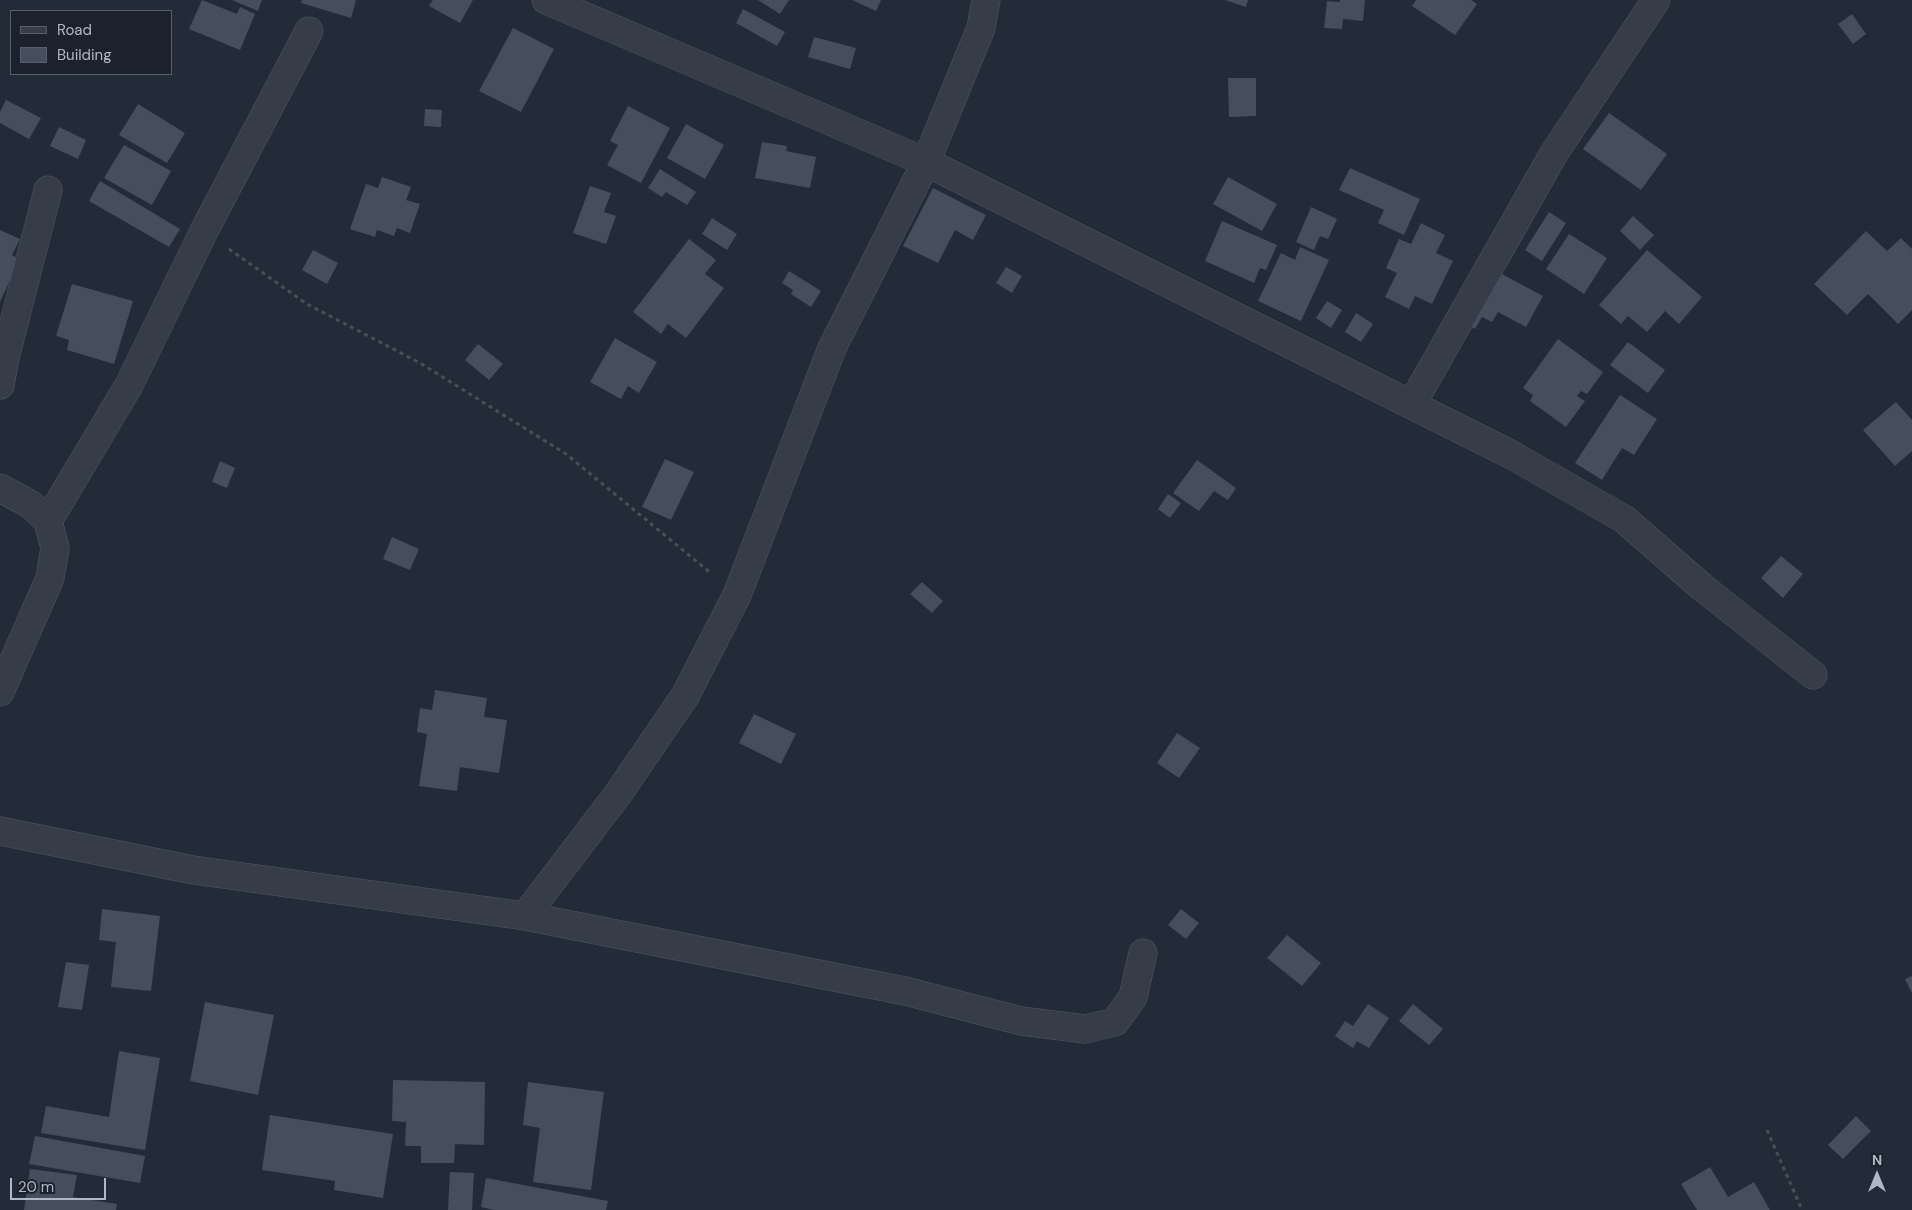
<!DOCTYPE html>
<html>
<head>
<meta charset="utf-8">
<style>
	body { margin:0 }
	#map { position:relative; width:1912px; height:1210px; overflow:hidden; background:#232b38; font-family:"DM Sans",sans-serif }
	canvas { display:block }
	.legend { position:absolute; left:10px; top:10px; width:162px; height:65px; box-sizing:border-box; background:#1c222d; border:1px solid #585e6a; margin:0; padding:6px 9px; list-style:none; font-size:15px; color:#b1b8c5 }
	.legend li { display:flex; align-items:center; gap:10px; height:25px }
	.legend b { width:25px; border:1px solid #585e6a }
	.north { position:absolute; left:1852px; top:1150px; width:50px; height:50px; -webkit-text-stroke:4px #1c222d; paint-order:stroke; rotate:0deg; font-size:14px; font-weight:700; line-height:20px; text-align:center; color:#b1b8c5 }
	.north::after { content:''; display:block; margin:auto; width:18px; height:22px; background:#b1b8c5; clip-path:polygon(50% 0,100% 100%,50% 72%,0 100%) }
	.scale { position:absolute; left:10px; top:1178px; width:96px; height:22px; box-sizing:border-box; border:2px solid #b1b8c5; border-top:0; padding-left:6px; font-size:15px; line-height:18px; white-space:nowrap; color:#b1b8c5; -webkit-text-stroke:4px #1c222d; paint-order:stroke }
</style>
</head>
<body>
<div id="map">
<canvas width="1912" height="1210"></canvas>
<ul class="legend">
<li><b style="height:6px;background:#363d49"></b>Road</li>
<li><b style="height:14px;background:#444e5d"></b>Building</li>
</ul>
<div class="north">N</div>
<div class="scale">20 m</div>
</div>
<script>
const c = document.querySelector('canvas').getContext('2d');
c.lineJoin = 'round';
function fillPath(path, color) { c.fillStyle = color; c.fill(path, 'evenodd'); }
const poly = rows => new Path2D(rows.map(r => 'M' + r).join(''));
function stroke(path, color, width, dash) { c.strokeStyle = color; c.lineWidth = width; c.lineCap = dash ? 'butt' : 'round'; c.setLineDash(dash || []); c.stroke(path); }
const building = poly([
	[202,0,237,14,240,7,255,14,240,50,189,29],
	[232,0,262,0,258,11],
	[302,0,356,0,351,18,301,3],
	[433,0,473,0,460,23,429,6],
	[758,0,789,0,780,14],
	[852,0,881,0,876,11],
	[1225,0,1248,0,1246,7],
	[1340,0,1365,0,1363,21,1343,19,1342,29,1324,28,1327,1,1340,2],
	[1416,0,1471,0,1477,4,1455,35,1412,6],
	[743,9,785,32,777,46,736,23],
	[1852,14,1866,34,1853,44,1838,24],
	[513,28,554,49,521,112,479,91],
	[814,37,856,48,850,69,808,57],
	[1228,78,1256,78,1256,116,1229,117],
	[6,100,41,118,29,139,0,123,0,112],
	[138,104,185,133,167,163,119,135],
	[628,106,670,128,641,183,607,165,618,145,610,141],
	[425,109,442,110,441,127,424,126],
	[1609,113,1667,154,1641,190,1583,149],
	[686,124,724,145,705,179,667,158],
	[59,127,86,140,78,159,50,146],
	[762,142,787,146,786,151,816,157,810,188,755,178],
	[124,145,171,171,152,205,104,178],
	[1350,168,1420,199,1404,235,1378,223,1384,210,1339,190],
	[660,169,696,192,687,205,666,192,662,197,648,188],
	[382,177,411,187,406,200,420,204,410,233,397,228,394,236,377,230,375,237,350,229,366,184,378,188],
	[1228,177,1277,204,1262,231,1213,204],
	[100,181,180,229,169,247,89,201],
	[590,186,611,193,604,212,616,216,606,244,573,233],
	[933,188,986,215,973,240,955,230,938,263,903,246],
	[1311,207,1337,219,1328,239,1320,236,1314,250,1296,242],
	[1549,212,1566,223,1542,261,1525,250],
	[1633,216,1654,235,1640,250,1620,231],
	[712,218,737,234,727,250,702,234],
	[1222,221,1277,245,1266,270,1260,268,1254,283,1205,261],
	[1421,223,1445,235,1436,253,1453,261,1432,304,1415,296,1409,309,1385,297,1397,273,1386,268,1399,239,1411,244],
	[0,230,20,239,12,255,20,259,0,302],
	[1866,231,1887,251,1901,238,1912,249,1912,310,1898,324,1868,294,1847,315,1814,284],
	[1569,234,1607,258,1584,294,1546,269],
	[689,239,716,260,705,274,724,288,686,338,668,324,661,334,633,312],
	[1300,247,1329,260,1301,321,1258,301,1281,253,1295,260],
	[313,250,338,263,327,284,302,270],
	[1647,250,1702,297,1679,324,1665,311,1647,332,1628,316,1621,324,1599,305],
	[1006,267,1022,276,1012,293,996,283],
	[789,271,821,291,811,307,791,294,793,290,782,283],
	[1500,273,1543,296,1526,327,1498,312,1492,322,1482,317,1475,329,1463,322],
	[72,284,133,301,114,364,67,350,69,340,56,336],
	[1327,301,1342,310,1331,328,1316,318],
	[1356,313,1373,324,1361,342,1345,332],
	[615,338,657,362,639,393,628,386,621,399,590,382],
	[1558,339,1603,372,1587,394,1581,391,1577,396,1585,401,1566,427,1530,401,1533,395,1523,388],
	[1628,342,1665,370,1648,393,1610,365],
	[478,344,503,364,489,380,465,360],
	[1620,395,1657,419,1634,455,1622,448,1602,480,1575,463],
	[1896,402,1912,420,1912,451,1895,466,1863,430],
	[665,459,694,472,671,520,642,507],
	[1197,460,1236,488,1228,500,1214,491,1199,511,1173,493],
	[220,461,235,468,227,488,212,482],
	[1168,494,1181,503,1170,518,1158,509],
	[392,537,419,549,410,570,383,559],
	[1781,556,1803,574,1783,598,1761,578],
	[922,582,943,601,932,613,910,594],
	[435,690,487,698,484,717,507,720,499,773,460,767,457,791,419,786,427,734,417,732,420,708,432,710],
	[754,714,796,734,781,764,739,743],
	[1177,733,1200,748,1179,778,1157,763],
	[102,909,160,916,151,991,111,987,116,942,99,940],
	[1181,909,1199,923,1186,939,1168,925],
	[1287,935,1321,963,1302,986,1267,958],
	[66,962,89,965,82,1010,58,1007],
	[1912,976,1912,993,1905,979],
	[205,1002,274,1015,258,1095,190,1081],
	[1368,1004,1389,1018,1369,1048,1357,1041,1353,1048,1335,1036,1345,1021,1353,1026],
	[1413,1004,1443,1029,1429,1045,1399,1021],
	[119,1051,160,1058,145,1150,41,1133,46,1106,109,1117],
	[393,1080,485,1082,484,1145,455,1144,454,1163,421,1163,421,1146,405,1146,406,1122,392,1121],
	[528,1082,604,1092,591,1190,533,1182,540,1128,523,1125],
	[270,1115,393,1134,383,1198,334,1190,335,1181,262,1170],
	[1856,1116,1871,1131,1843,1159,1828,1145],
	[35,1136,145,1156,140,1183,29,1164],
	[1710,1167,1728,1197,1754,1182,1770,1210,1697,1210,1681,1184],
	[30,1169,77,1175,73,1197,117,1204,116,1210,24,1210],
	[450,1172,474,1173,472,1210,448,1210],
	[486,1178,608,1201,606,1210,494,1210,481,1207]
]);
const path = poly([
	[229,249,307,304,420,363,566,454,712,574],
	[1767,1130,1802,1210]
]);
const street = poly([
	[546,0,926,162,1512,455,1624,519,1702,587,1813,675],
	[0,385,5,358,48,190],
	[1412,404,1553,155,1656,0],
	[0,488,30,504,48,521,55,548,50,578,0,692],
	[48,521,129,385,204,231,309,31],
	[0,831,193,870,525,916,905,991,1021,1021,1085,1029,1115,1022,1133,997,1143,953],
	[525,916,618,794,685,696,737,595,832,348,926,162,981,28,986,0]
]);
fillPath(building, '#444e5d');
stroke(street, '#515864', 29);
stroke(path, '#425357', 3, [4, 4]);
stroke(street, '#363d49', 28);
</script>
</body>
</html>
